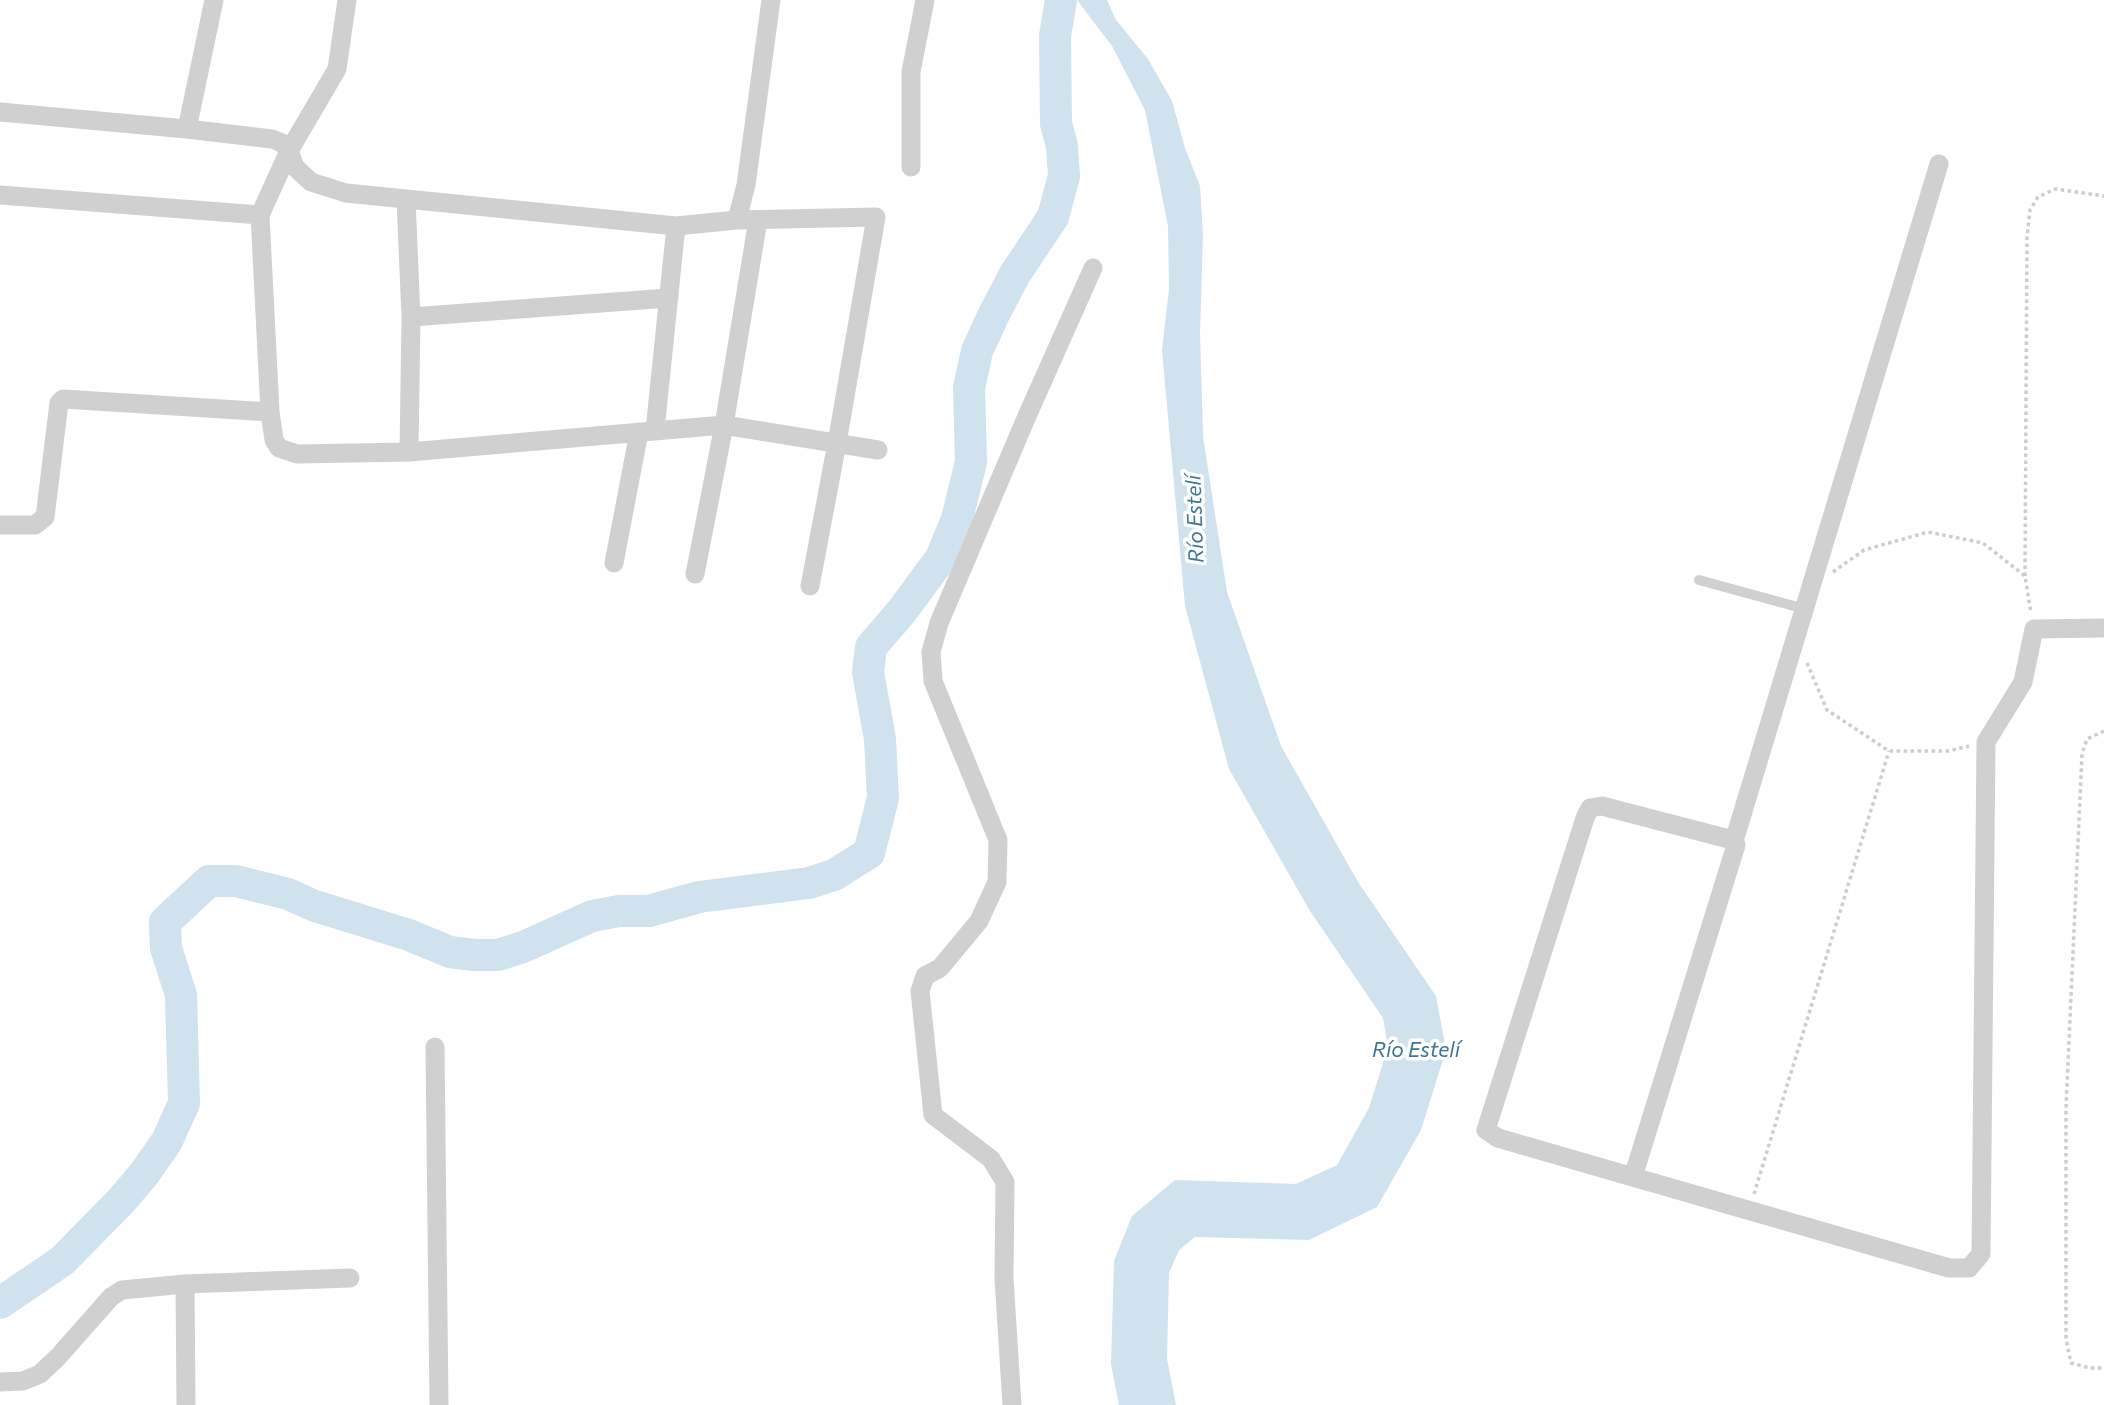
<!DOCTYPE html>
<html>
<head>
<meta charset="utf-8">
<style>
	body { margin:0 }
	canvas { display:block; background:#fff }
</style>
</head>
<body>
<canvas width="2104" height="1405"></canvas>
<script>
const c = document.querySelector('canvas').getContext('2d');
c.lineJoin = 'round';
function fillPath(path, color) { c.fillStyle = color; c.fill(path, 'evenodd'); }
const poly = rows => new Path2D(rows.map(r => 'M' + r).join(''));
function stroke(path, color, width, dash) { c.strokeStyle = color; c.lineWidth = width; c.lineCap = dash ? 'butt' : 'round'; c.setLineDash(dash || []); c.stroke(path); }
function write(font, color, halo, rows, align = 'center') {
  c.font = font + ' Commissioner,sans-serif'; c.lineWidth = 7; c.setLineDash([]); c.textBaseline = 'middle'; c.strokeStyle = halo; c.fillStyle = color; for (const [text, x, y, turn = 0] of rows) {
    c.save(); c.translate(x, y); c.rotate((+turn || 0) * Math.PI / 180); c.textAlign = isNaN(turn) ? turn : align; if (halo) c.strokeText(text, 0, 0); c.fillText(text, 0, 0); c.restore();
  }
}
const water = poly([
	[1077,0,1107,0,1116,20,1148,59,1172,101,1185,148,1200,186,1203,235,1200,333,1203,436,1227,592,1281,746,1358,882,1436,996,1446,1050,1421,1130,1377,1207,1309,1240,1195,1237,1179,1250,1169,1273,1167,1359,1176,1405,1119,1405,1111,1364,1114,1261,1132,1216,1175,1180,1296,1184,1337,1165,1369,1108,1388,1047,1383,1018,1310,911,1229,769,1185,606,1162,350,1169,289,1168,226,1145,110,1112,46]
]);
const river = poly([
	[0,1303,62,1261,121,1201,144,1174,167,1141,184,1103,181,995,166,948,165,922,209,881,236,881,288,894,315,906,409,935,450,952,474,955,498,955,523,947,592,916,619,911,649,911,699,897,809,883,834,875,869,853,883,798,880,739,868,672,871,647,902,611,941,558,957,519,971,462,969,388,977,351,994,314,1015,274,1053,217,1064,176,1062,146,1056,124,1055,36,1061,0]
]);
const path = poly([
	[1833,572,1864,550,1928,532,1983,543,2025,576,2031,613],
	[2025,576,2027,237,2030,210,2038,197,2055,189,2104,196],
	[1807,663,1827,710,1889,751,1948,751,1969,746],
	[2104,731,2087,739,2082,754,2066,1108,2066,1339,2071,1363,2090,1368,2104,1368],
	[1754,1194,1889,751]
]);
const lane = poly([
	[1699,580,1805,609]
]);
const street = poly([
	[347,0,337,69,289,151,260,215,270,412,274,440,279,448,297,454,409,452,724,425,878,450],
	[0,112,187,129,272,139,282,143,289,151,295,167,311,182,346,193,676,226,737,220,876,217,837,443,810,586],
	[187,129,214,0],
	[911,167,911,72,925,0],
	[0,195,260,215],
	[406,199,411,317,409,452],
	[737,220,746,185,771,0],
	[411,317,669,298],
	[655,430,676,226],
	[0,525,35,525,45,517,59,403,63,399,270,412],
	[614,563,639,432],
	[695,574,724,425,758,220],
	[1734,841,1939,164],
	[435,1047,439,1405],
	[1633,1177,1736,845,1729,839,1602,806,1590,808,1585,818,1486,1130,1498,1138,1633,1177,1949,1268,1969,1268,1981,1254,1986,742,2023,682,2034,629,2104,628],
	[185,1284,186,1405],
	[0,1382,23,1381,40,1374,58,1357,111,1297,122,1290,185,1284,350,1278],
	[1012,1405,1004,1278,1005,1182,991,1159,933,1115,920,991,925,976,940,968,979,921,997,882,998,840,933,681,931,652,939,623,1027,416,1093,268]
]);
const waterNames = [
	["Río Estelí",1195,519,-92],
	["Río Estelí",1416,1050]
];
fillPath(water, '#cfe2ee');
stroke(river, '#cfe2ee', 32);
stroke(path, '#cdcdcd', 3.5, [3.5, 3.5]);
stroke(lane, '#d0d0d0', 10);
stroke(street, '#d0d0d0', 19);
write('italic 21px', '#3f7597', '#fff', waterNames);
</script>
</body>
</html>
